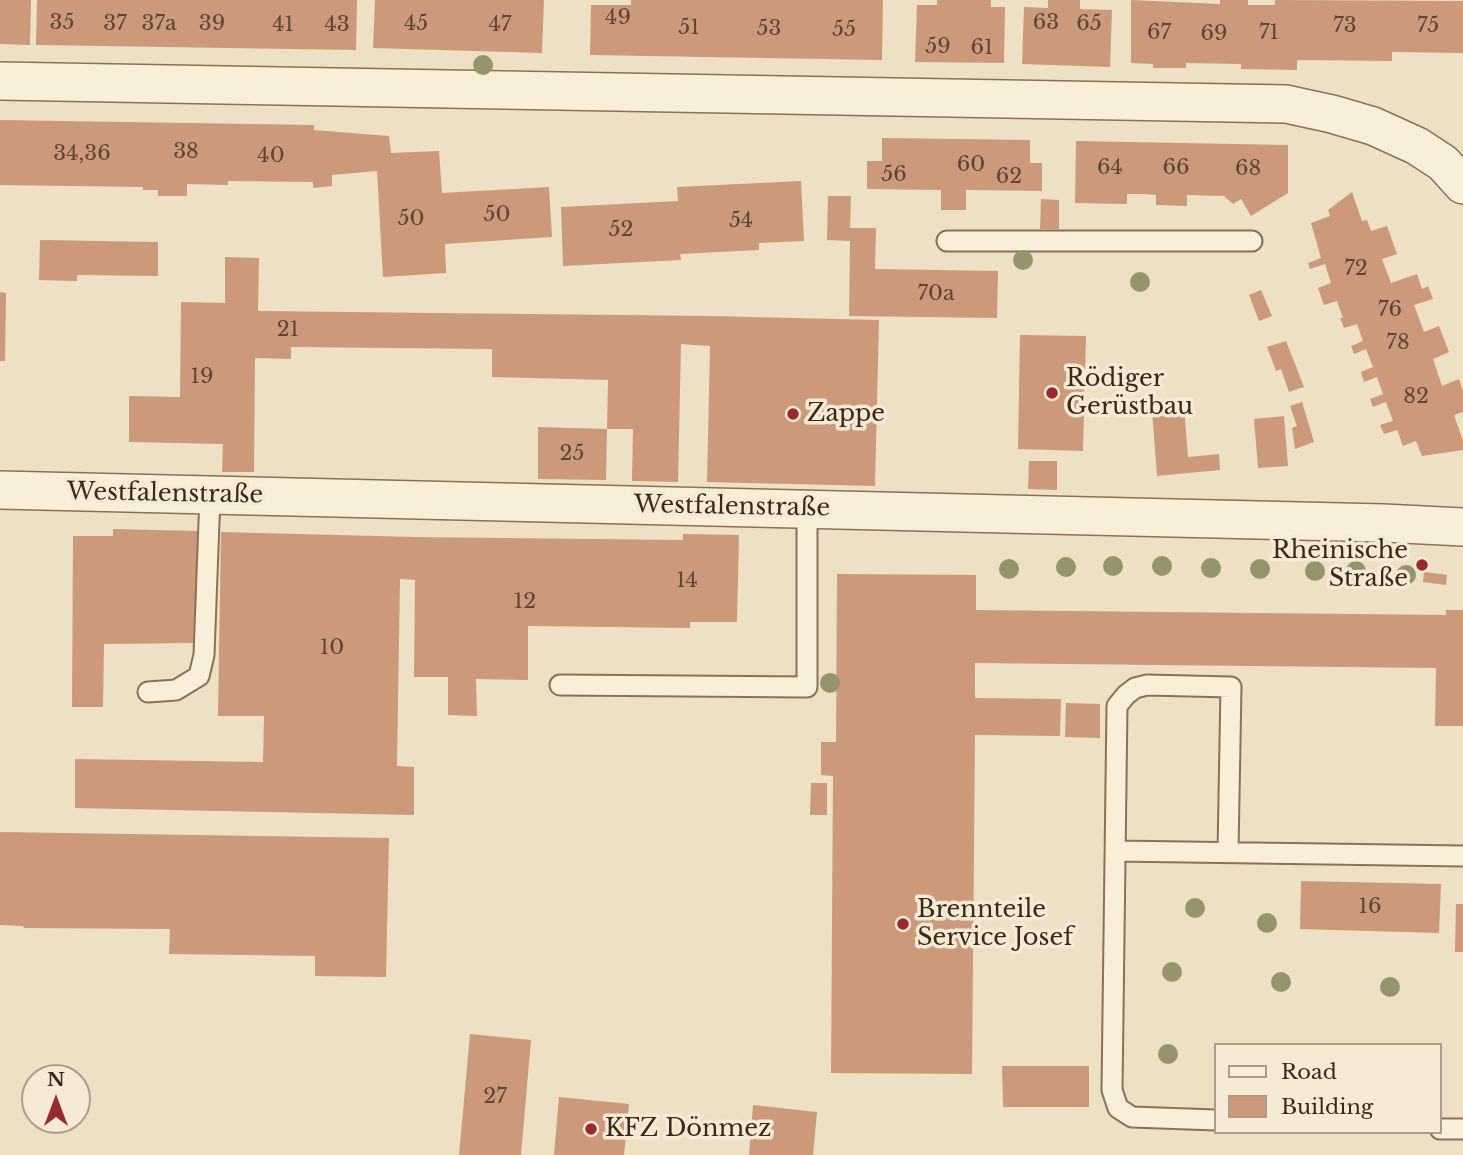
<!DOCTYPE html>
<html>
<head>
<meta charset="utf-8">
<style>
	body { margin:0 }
	#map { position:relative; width:1463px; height:1155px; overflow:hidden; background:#eee0c4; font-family:"Libre Baskerville",serif }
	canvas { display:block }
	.legend { position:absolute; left:1214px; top:1043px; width:228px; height:91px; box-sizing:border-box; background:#f6ead4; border:2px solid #aa9d8b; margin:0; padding:9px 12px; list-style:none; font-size:21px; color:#392a1e }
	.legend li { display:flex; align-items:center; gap:14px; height:35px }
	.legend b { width:35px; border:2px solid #aa9d8b }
	.north { position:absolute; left:21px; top:1064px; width:70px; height:70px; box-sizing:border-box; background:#f6ead4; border:2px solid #aa9d8b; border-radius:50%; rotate:0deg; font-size:19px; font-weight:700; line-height:28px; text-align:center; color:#392a1e }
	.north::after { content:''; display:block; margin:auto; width:24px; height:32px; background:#982a2f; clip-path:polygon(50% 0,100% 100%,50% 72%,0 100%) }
</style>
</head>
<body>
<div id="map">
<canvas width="1463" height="1155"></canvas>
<ul class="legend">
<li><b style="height:9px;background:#f9eed7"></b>Road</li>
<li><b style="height:19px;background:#cc997a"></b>Building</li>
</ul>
<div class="north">N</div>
</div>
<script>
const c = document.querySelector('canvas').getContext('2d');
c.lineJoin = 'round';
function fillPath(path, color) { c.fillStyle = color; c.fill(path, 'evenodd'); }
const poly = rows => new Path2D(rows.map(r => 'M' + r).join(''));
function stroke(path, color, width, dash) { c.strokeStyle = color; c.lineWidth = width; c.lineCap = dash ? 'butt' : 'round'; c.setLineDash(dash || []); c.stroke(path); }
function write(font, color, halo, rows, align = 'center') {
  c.font = font + ' "Libre Baskerville",serif'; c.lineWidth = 7; c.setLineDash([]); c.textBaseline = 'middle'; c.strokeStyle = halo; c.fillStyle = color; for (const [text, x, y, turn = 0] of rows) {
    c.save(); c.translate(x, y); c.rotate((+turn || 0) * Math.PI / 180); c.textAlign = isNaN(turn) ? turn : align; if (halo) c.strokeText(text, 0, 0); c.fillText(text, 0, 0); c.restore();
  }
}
const building = poly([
	[0,0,31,0,30,45,0,44],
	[37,0,357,0,356,50,36,45],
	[375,0,544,0,542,53,373,48],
	[631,0,883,0,882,60,590,55,591,5,631,5],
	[937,0,991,0,991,7,1005,7,1004,63,915,62,917,5,937,5],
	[1048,0,1080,0,1080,9,1112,10,1110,67,1022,64,1024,7,1048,8],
	[1131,0,1220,4,1220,0,1248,0,1248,5,1275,5,1275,0,1463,1,1463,53,1392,52,1392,61,1297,60,1297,70,1241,69,1241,64,1186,63,1186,68,1153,68,1153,64,1131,63],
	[0,120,314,125,314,130,389,136,391,153,439,151,442,193,549,187,552,237,445,244,446,273,383,277,377,171,332,175,332,186,313,188,313,182,228,181,228,185,187,184,187,196,158,196,158,190,143,190,143,187,0,185],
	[882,138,1030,140,1030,163,1042,163,1042,191,966,190,966,210,941,210,941,190,867,189,867,161,882,161],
	[1076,141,1288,145,1288,193,1251,216,1241,199,1233,204,1224,196,1187,195,1187,206,1156,205,1156,195,1144,194,1127,194,1127,204,1075,203],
	[801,181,804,241,759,243,759,250,680,254,681,260,563,266,561,207,678,201,677,187],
	[1352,192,1362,221,1367,220,1371,231,1387,226,1397,254,1382,259,1391,283,1417,274,1422,289,1428,286,1433,299,1414,305,1424,332,1439,326,1449,352,1433,359,1442,386,1459,379,1463,391,1463,412,1454,415,1463,441,1463,450,1422,456,1416,441,1403,446,1397,430,1384,434,1380,425,1393,421,1386,402,1373,407,1370,399,1383,394,1377,377,1364,382,1361,372,1373,367,1366,349,1354,354,1351,346,1363,341,1357,324,1344,328,1340,318,1343,318,1337,301,1324,305,1318,288,1331,283,1325,264,1310,269,1308,263,1321,258,1311,223,1330,216,1328,210],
	[828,196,851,196,850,228,876,228,875,269,998,271,997,318,849,316,850,241,827,240],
	[1041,199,1059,200,1059,229,1040,229],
	[40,240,158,242,158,276,77,275,77,281,39,280],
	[225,257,259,258,258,311,710,316,879,320,875,486,707,482,710,346,681,344,678,482,632,481,633,429,607,429,608,380,492,377,492,349,291,347,291,359,255,358,254,472,222,472,223,444,129,442,129,396,180,397,181,302,225,303],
	[1261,290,1272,316,1259,321,1249,295],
	[0,292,6,293,5,361,0,361],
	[1020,335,1086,336,1083,451,1018,449],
	[1286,341,1304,387,1289,392,1281,369,1276,371,1267,347],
	[1302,402,1314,442,1295,449,1292,428,1297,426,1290,406],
	[1184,407,1188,457,1219,454,1220,470,1157,476,1152,409],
	[1284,416,1288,466,1258,468,1254,419],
	[538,427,607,429,606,480,538,479],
	[1029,461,1057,461,1057,490,1028,489],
	[113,529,197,531,197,643,104,644,103,707,72,707,73,536,113,536],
	[221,532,415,537,683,540,683,534,739,535,737,622,690,622,690,628,528,626,528,680,476,679,477,716,448,715,448,677,414,677,415,580,400,579,397,766,414,767,414,815,75,808,75,759,263,762,264,716,218,716],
	[1424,572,1447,575,1446,585,1423,582],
	[837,574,976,575,976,610,1446,615,1446,610,1463,610,1463,726,1435,726,1436,668,975,663,975,698,1061,699,1060,736,975,735,972,1074,831,1073,833,776,821,775,821,742,836,742],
	[1066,703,1100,704,1100,738,1065,737],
	[811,783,827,783,827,815,810,815],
	[0,832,389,838,386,977,315,976,315,956,169,954,170,929,24,928,23,926,0,925],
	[1301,881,1441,884,1439,933,1300,929],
	[1456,904,1463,904,1463,952,1455,952],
	[470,1034,531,1040,521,1155,459,1155],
	[1002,1066,1089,1066,1089,1107,1003,1107],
	[559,1097,629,1104,624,1155,554,1155],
	[753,1105,817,1112,813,1155,749,1155]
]);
const lane = poly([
	[947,241,1252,241],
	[560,685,807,687,807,509],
	[148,692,176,690,199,676,204,655,210,495],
	[1116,851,1463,856],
	[1216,1120,1132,1117,1118,1108,1112,1090,1117,706,1126,695,1135,688,1147,685,1231,687,1228,852],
	[1440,1129,1463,1129]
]);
const street = poly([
	[0,81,1286,104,1332,114,1373,126,1417,146,1443,163,1463,185],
	[0,490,1383,523,1463,527]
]);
const trees = [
	[483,65],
	[1023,260],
	[1140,282],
	[1113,566],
	[1162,566],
	[1066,567],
	[1211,568],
	[1009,569],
	[1260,569],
	[1315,571],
	[1356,571],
	[1406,575],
	[830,683],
	[1195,908],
	[1267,923],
	[1172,972],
	[1281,982],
	[1390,987],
	[1168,1054]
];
const markers = [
	[1052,393,7,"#982a2f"],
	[793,414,7,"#982a2f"],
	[1422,565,7,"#982a2f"],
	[903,924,7,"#982a2f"],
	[591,1129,7,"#982a2f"]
];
const numberNames = [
	["49",618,18],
	["35",62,23],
	["63",1046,23],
	["37",115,24],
	["37a",159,24],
	["39",212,24],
	["45",416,24],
	["65",1089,24],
	["41",283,25],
	["43",337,25],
	["47",500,25],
	["73",1345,26],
	["75",1428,26],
	["51",689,28],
	["53",769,29],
	["55",844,30],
	["67",1159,33],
	["71",1269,33],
	["69",1214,34],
	["59",938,47],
	["61",982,48],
	["38",186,152],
	["34,36",82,154],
	["40",271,156],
	["60",971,165],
	["64",1110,168],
	["66",1176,168],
	["68",1248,169],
	["56",894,175],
	["62",1009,177],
	["50",497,215],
	["50",411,219],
	["54",741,221],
	["52",621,230],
	["72",1356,269],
	["70a",936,294],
	["76",1390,310],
	["21",288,330],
	["78",1398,343],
	["19",202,377],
	["82",1416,397],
	["25",572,454],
	["14",687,581],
	["12",525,602],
	["10",332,648],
	["16",1370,907],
	["27",495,1097]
];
const poiNames = [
	["Rödiger",1066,379],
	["Gerüstbau",1066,407],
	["Zappe",807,414],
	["Rheinische",1408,551,"right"],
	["Straße",1408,579,"right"],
	["Brennteile",917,910],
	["Service Josef",917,938],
	["KFZ Dönmez",605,1129]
];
const streetNames = [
	["Westfalenstraße",165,494,1],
	["Westfalenstraße",732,507,1]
];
fillPath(building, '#cc997a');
stroke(lane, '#89715a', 23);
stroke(street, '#89715a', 40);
stroke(lane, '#f9eed7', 19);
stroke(street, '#f9eed7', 37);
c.fillStyle = '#94946d';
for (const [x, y] of trees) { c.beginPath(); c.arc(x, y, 10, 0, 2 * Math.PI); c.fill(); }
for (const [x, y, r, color] of markers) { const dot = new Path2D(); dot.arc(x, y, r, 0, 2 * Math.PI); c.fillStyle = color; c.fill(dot); stroke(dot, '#f6ead4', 2.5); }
write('21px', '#5e4635', null, numberNames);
write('24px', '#392a1e', '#f6ead4', poiNames, 'left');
write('24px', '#392a1e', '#f6ead4', streetNames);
</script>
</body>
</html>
